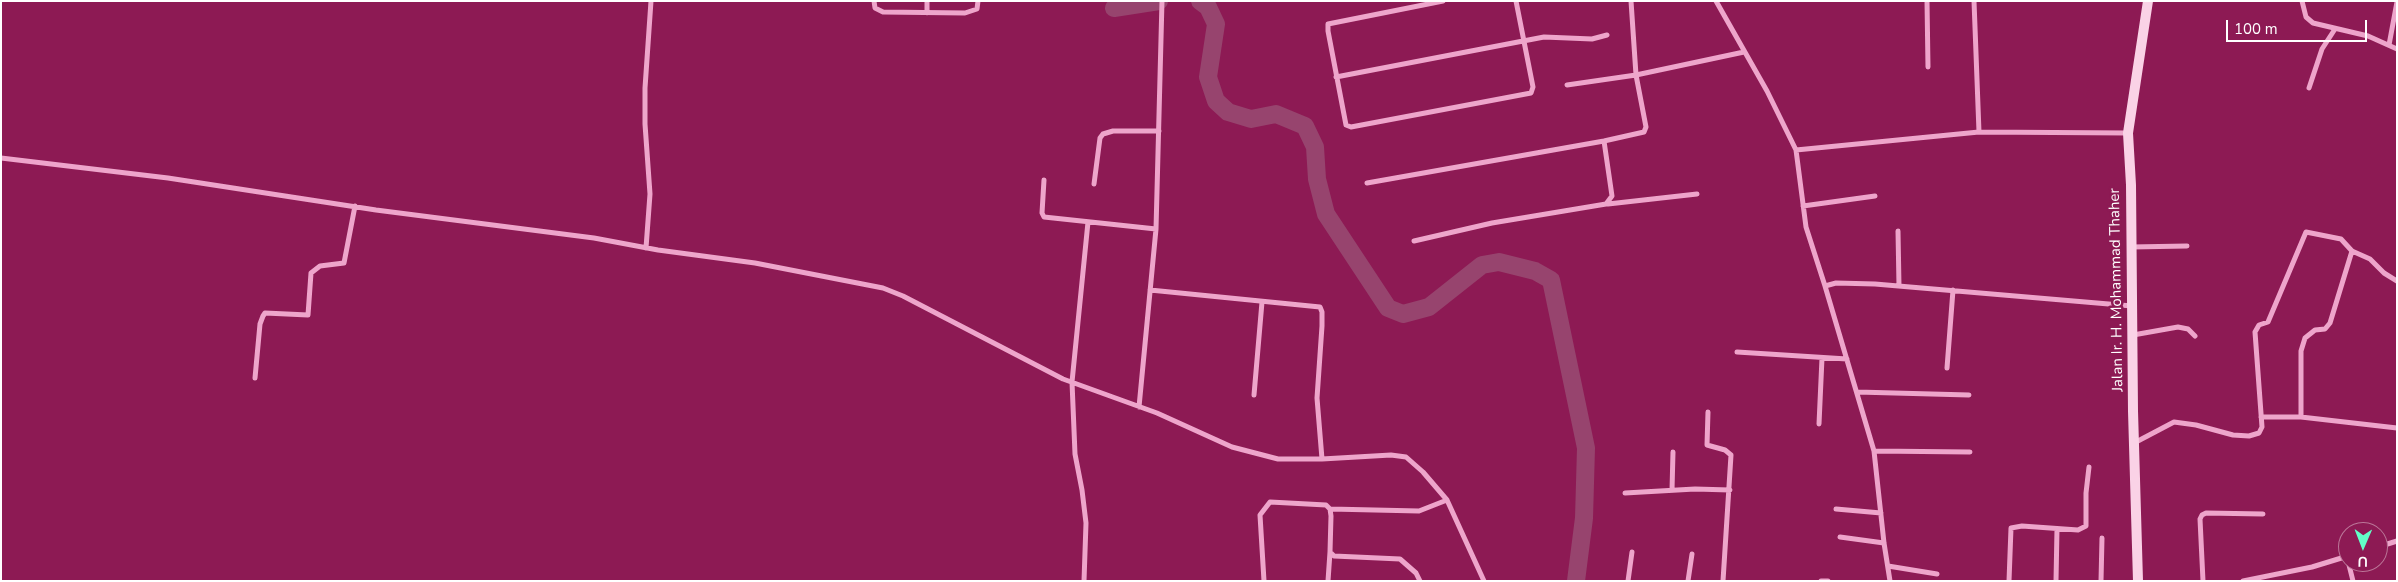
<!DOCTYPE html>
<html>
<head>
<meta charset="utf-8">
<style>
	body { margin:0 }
	#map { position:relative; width:2398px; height:582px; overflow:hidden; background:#8d1a54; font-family:"Nunito Sans",sans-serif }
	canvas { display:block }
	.frame { position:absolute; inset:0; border:2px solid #fff; pointer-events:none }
	.north { position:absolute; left:2338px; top:522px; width:50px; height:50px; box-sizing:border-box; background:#8d1a54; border:1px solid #bb7698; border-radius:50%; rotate:181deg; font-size:14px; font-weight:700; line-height:20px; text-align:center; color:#fff }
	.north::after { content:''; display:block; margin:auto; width:18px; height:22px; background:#62ffc7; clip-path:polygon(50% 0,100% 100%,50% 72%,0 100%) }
	.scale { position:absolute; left:2226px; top:20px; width:141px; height:22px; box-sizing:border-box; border:2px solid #fff; border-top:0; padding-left:6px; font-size:15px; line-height:18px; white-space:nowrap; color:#fff; -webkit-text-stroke:4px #8d1a54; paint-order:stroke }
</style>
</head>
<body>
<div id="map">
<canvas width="2398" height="582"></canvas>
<div class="frame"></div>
<div class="north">U</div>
<div class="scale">100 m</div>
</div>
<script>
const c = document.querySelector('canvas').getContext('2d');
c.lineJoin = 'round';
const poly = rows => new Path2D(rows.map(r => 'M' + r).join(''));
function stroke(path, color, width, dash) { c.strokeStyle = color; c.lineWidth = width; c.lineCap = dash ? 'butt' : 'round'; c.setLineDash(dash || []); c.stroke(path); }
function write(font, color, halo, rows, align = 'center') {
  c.font = font + ' "Nunito Sans",sans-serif'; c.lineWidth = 5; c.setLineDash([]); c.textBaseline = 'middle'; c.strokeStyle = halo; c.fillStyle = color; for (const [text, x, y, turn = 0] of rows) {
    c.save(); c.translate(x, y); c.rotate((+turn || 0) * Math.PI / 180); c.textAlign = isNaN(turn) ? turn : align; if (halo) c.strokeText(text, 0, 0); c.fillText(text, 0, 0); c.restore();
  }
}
const river = poly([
	[1200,1,1208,7,1216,24,1208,77,1216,101,1228,112,1251,119,1276,114,1305,126,1315,147,1317,179,1326,214,1388,308,1403,314,1429,307,1482,265,1499,262,1535,271,1551,280,1586,448,1584,518,1576,581],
	[1114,8,1159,1]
]);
const street = poly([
	[874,1,875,8,883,12,965,13,977,9,978,1],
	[1443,1,1328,24,1328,31,1346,125,1351,127,1531,93,1533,87,1516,1],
	[1716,1,1767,91,1796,150,1806,227,1825,286],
	[1927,1,1928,67],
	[1974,1,1979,132,2128,133],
	[2302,1,2306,17,2313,23,2368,36,2397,49],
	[927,13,927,1],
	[2389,45,2397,2],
	[1336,77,1544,37,1592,39,1607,35],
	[1567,85,1636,75,1744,52],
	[2309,88,2322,49,2335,29],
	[1796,150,1979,132],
	[1,158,168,178,376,210,594,238,658,250,755,263,883,288,903,296,1063,379,1157,413,1232,447,1278,459,1322,459,1391,455,1406,457,1423,472,1447,500,1484,581],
	[1044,180,1042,213,1044,217,1156,229],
	[1367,183,1604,141,1644,132,1646,127,1636,75,1631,1],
	[1094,184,1100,138,1103,134,1113,131,1159,131],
	[1608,204,1697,194],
	[1803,206,1875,196],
	[1898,231,1899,286],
	[1414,241,1492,223,1606,204,1612,196,1604,141],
	[2131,247,2187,246],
	[646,248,650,194,645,124,645,88,651,1],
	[1150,290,1320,307,1322,312,1322,326,1317,398,1322,459],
	[2133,335,2178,327,2188,329,2195,336],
	[1737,352,1847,359],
	[1947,368,1953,290],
	[255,378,260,324,263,316,265,313,308,315,311,273,320,266,344,263,355,206],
	[1857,392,1969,395],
	[1254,395,1262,302],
	[1139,407,1156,229,1162,1],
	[1708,412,1707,445,1725,450,1731,455,1723,581],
	[2261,417,2301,417,2397,428],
	[2301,417,2301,351,2305,338,2315,330,2325,329,2330,323,2352,251],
	[1819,424,1822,358],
	[2136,442,2174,422,2196,425,2233,435,2249,436,2259,433,2262,427,2255,332,2259,325,2268,322,2306,232,2341,239,2352,251,2370,259,2384,273,2397,281],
	[1874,451,1970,452],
	[1672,490,1673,452],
	[1625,493,1695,489,1730,490],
	[1330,509,1419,511,1447,500],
	[1836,509,1881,513],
	[1840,537,1884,543],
	[2378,547,2397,541],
	[2347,557,2353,581],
	[1888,566,1937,574],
	[1084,581,1086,523,1082,490,1075,454,1072,382,1088,222],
	[1264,581,1260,515,1270,502,1326,505,1330,509,1331,516,1330,552,1334,556,1400,559,1416,573,1420,581],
	[1328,581,1330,552],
	[1628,581,1632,552],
	[1688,581,1692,554],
	[1821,581,1828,581],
	[1890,581,1884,543,1874,451,1825,286,1836,283,1875,284,2132,306],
	[2009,581,2011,528,2022,526,2078,530,2086,526,2086,493,2089,467],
	[2056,581,2057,529],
	[2101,581,2102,538],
	[2203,581,2200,519,2202,515,2206,513,2263,514],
	[2243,581,2312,567,2348,556]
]);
const secondary = poly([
	[2138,581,2133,411,2131,185,2128,133,2148,1]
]);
const streetNames = [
	["Jalan Ir. H. Mohammad Thaher",2117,290,-91]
];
stroke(river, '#97446e', 18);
stroke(street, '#eea5cb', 5);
stroke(secondary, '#fad2e6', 10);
write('15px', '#fff', '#8d1a54', streetNames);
</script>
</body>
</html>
